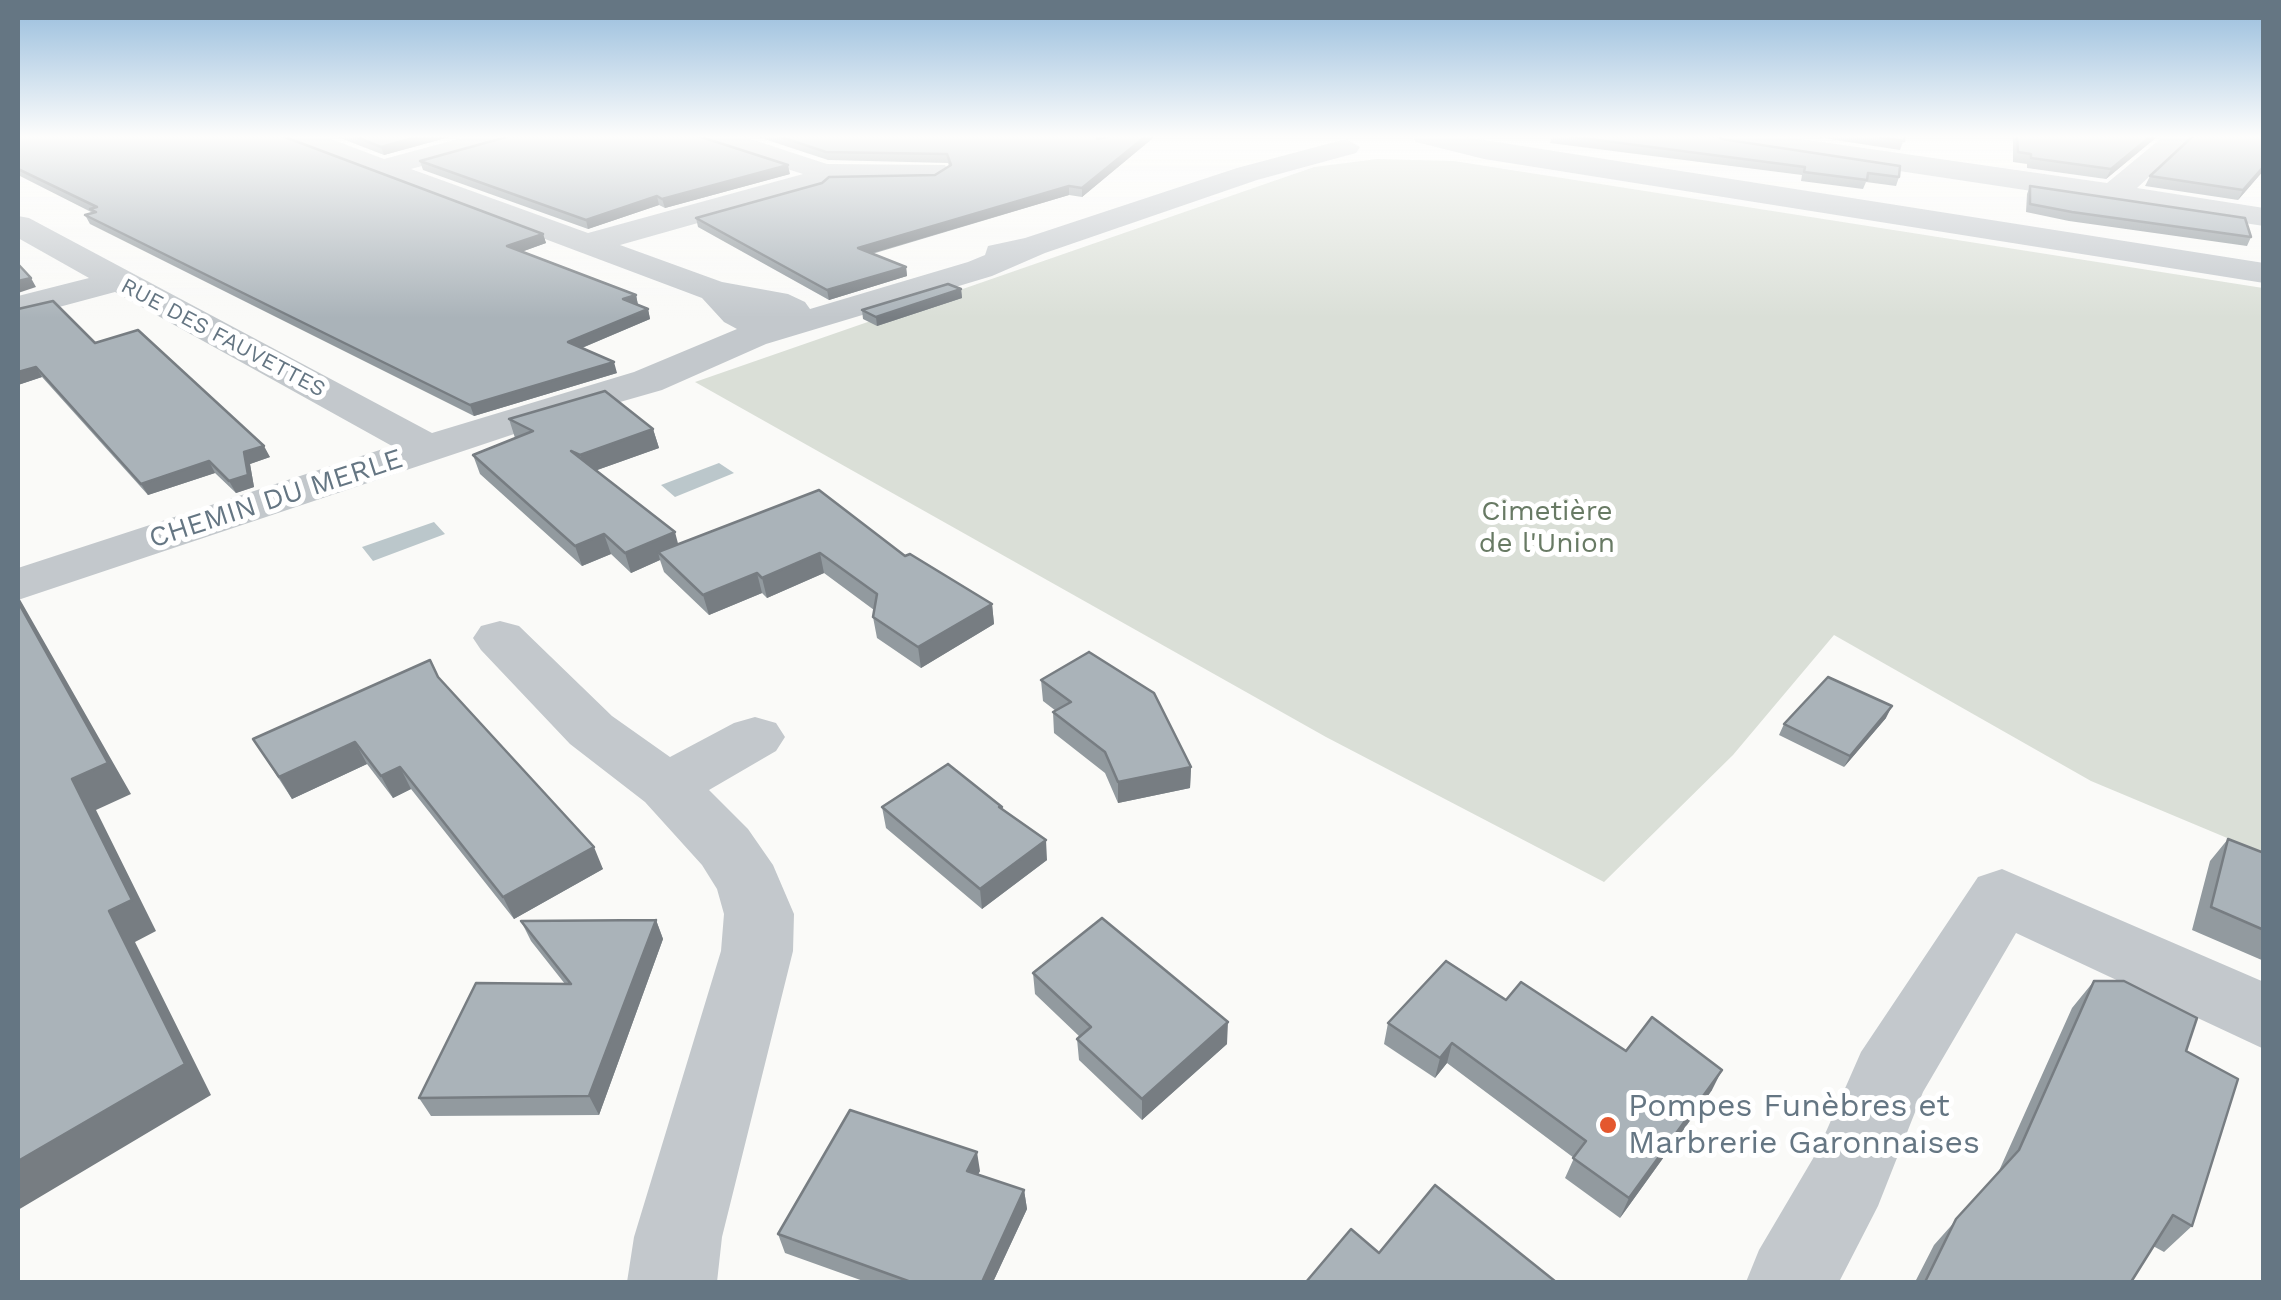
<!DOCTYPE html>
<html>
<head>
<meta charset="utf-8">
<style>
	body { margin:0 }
	#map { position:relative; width:2281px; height:1300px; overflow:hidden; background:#fafaf8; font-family:"Work Sans",sans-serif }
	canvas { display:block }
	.frame { position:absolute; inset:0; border:20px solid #657683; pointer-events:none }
</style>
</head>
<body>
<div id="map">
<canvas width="2281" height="1300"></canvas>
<div class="frame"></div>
</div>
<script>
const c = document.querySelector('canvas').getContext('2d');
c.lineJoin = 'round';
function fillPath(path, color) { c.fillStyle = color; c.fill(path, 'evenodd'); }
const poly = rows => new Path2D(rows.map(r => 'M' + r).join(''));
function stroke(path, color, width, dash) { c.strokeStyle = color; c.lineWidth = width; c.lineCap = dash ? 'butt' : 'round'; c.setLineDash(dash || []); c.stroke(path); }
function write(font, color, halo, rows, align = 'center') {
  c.font = font + ' "Work Sans",sans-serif'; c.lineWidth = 10; c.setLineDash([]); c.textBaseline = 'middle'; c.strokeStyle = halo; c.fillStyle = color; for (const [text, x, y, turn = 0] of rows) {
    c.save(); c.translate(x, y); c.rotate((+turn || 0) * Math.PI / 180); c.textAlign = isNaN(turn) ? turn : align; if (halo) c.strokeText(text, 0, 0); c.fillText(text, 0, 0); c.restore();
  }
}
const green = poly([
	[1377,159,1454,161,2263,288,2263,853,2091,781,1834,635,1733,755,1604,882,1326,737,695,382,1314,167]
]);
const water = poly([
	[719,463,734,473,675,497,661,485],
	[434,522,445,534,373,561,362,547]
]);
const minor = poly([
	[283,136,323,136,384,159,469,136,515,136,511,142,411,169,588,233,803,174,701,142,697,136,741,136,827,164,945,165,949,171,945,177,935,180,829,182,822,188,620,245,722,282,788,294,805,302,810,309,968,262,985,255,988,246,1025,238,1237,168,1346,139,1360,147,1356,153,1257,180,1045,253,992,276,766,344,662,390,550,422,18,600,18,568,392,446,115,292,18,318,18,296,89,278,18,238,18,216,29,218,432,433,634,372,737,329,724,322,702,298,287,142,283,136],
	[1412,136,1459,136,2264,263,2264,283,1484,159,1416,142,1412,136],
	[1707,136,1780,136,2107,183,2164,136,2193,136,2137,188,2264,208,2264,226,1720,144,1707,136],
	[500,621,519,626,612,716,670,757,734,723,755,717,776,723,785,737,776,751,709,790,748,829,773,865,794,914,793,951,722,1237,717,1282,627,1282,634,1237,721,951,724,914,717,889,702,865,645,802,570,744,481,650,473,638,481,626,500,621],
	[2002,869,2264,982,2264,1049,2016,933,1923,1092,1878,1206,1839,1282,1746,1282,1759,1250,1818,1150,1861,1052,1978,877,2002,869]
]);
const wall = poly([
	[18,136,543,234,546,243,521,252,636,295,638,305,648,309,650,319,582,348,617,373,474,416,90,224,85,215,92,213,91,212,18,175],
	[335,136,453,136,384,155],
	[755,136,1098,136,1098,139,1153,138,1082,197,1069,195,872,254,906,267,907,276,829,300,698,227,696,218,935,175,949,166,948,163,828,160],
	[1552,136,1717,136,1722,139,1899,177,1896,186,1866,182,1863,189,1801,181,1802,175,1550,143],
	[1810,136,1905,136,1900,150],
	[2013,136,2158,136,2106,179,2027,168,2027,164,2013,162],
	[2264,136,2264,170,2238,200,2145,186,2150,176],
	[420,161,790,174,665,208,659,205,588,229,423,170],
	[2030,186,2251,237,2247,246,2069,221,2026,212,2027,194],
	[961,289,962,298,877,326,863,319,862,310],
	[18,309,95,343,270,457,250,464,254,487,236,493,215,473,148,495,42,377,18,385],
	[509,419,653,429,659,448,597,470,678,544,905,556,992,604,994,624,921,668,877,638,873,617,874,610,824,573,767,598,762,593,709,615,664,572,660,560,631,573,611,554,582,566,480,474,473,455,515,438],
	[438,677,603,869,514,919,411,789,393,798,367,764,292,799,253,739],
	[1041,680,1191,767,1190,788,1118,803,1105,773,1054,733,1053,712,1056,711,1043,701],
	[1886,718,1844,767,1779,735,1784,724],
	[882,807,1002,807,1002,810,1047,860,982,909,886,828],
	[2228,839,2264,853,2264,961,2192,930,2210,861],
	[656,920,663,939,599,1115,431,1116,419,1098,565,984,531,941,521,921],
	[1033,973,1227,1044,1142,1120,1079,1060,1077,1039,1080,1037,1035,994],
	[2094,981,2186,1051,2192,1226,2164,1252,2153,1246,2131,1282,1915,1282,1934,1245,1998,1173,2072,1008],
	[1506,1000,1626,1051,1712,1090,1620,1218,1565,1178,1574,1158,1447,1063,1435,1078,1384,1044,1388,1023],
	[980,1171,978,1174,1024,1190,1027,1209,993,1282,866,1282,785,1253,778,1234]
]);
const shadedWall = poly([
	[420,136,453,136,384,155,381,147],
	[1146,136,1153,136,1153,138,1082,197,1082,188],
	[2151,136,2158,136,2106,179,2111,169],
	[788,165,790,174,665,208,662,199],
	[2264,166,2264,170,2238,200,2243,190],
	[1069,186,1069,195,859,257,858,248],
	[657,196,659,205,588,229,586,220],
	[543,234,546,243,510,256,507,246],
	[906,267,907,276,829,300,827,290],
	[31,278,36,287,18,293,18,281],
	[961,289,962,298,877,326,876,317],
	[636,295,638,305,623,299],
	[648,309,650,319,572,352,568,342],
	[614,362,617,373,474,416,470,405],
	[36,367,42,377,18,385,18,372],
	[653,429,659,448,586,474,580,455],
	[264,446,270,457,250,464,254,487,236,493,229,481,244,452],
	[209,461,215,473,148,495,141,484],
	[675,532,680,551,658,552,660,560,631,573,625,553],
	[604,534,611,554,582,566,575,546],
	[820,553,824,573,767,598,762,578],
	[757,573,762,593,709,615,703,595],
	[18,596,131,794,96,810,156,931,135,942,211,1095,18,1210,18,1161,109,911,72,779,18,602],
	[992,604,994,624,921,668,918,647],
	[1892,706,1886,718,1844,767,1850,756],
	[355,742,367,764,292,799,279,777],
	[400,767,411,789,393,798,381,776],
	[1191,767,1190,788,1118,803,1118,782],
	[1046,840,1047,860,982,909,980,889],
	[594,847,603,869,514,919,503,897],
	[656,920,663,939,599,1115,589,1096],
	[1228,1022,1227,1044,1142,1120,1142,1099],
	[1452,1043,1447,1063,1435,1078,1440,1058],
	[1722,1070,1712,1090,1620,1218,1629,1198],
	[977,1152,980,1171,970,1190,967,1171],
	[1024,1190,1027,1209,993,1282,982,1282]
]);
const building = poly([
	[18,136,282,136,543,234,507,246,636,295,623,299,648,309,568,342,614,362,470,405,85,215,96,212,90,209,97,207,18,169,18,136],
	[354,136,420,136,381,147,354,136],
	[510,136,698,136,788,165,662,199,657,196,586,220,420,161,510,136],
	[778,136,1097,136,1097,139,1112,136,1146,136,1082,188,1069,186,858,248,906,267,827,290,696,218,822,183,829,177,935,175,951,165,947,154,826,152,778,136],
	[1567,136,1717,136,1722,139,1900,166,1899,177,1868,173,1867,180,1804,172,1805,167,1567,136],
	[1872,136,1905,136,1904,141,1872,136],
	[2017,136,2151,136,2111,169,2031,158,2031,154,2018,152,2017,136],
	[2193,136,2264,136,2264,166,2243,190,2150,176,2193,136],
	[2030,186,2245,218,2251,237,2072,212,2030,204,2030,186],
	[18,264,31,278,18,281,18,264],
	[948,284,961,289,876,317,862,310,948,284],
	[53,301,95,343,138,330,264,446,244,452,248,475,229,481,209,461,141,484,36,367,18,372,18,309,53,301],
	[605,391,653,429,580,455,571,451,675,532,625,553,604,534,575,546,473,455,533,431,509,419,605,391],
	[819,490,905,556,910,554,992,604,918,647,873,617,877,594,820,553,762,578,757,573,703,595,658,552,819,490],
	[18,602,108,763,72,779,132,900,109,911,185,1064,18,1161,18,602],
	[1089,652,1154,693,1191,767,1118,782,1105,752,1053,712,1071,702,1041,680,1089,652],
	[430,660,438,677,594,847,503,897,400,767,381,776,355,742,279,777,253,739,430,660],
	[1828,677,1892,706,1850,756,1784,724,1828,677],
	[948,764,1002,807,999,807,1046,840,980,889,882,807,948,764],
	[2228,839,2264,853,2264,930,2211,907,2228,839],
	[1102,918,1228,1022,1142,1099,1077,1039,1091,1027,1033,973,1102,918],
	[656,920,589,1096,419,1098,476,983,571,984,521,921,656,920],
	[1446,961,1506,1000,1521,982,1626,1051,1652,1017,1722,1070,1629,1198,1573,1158,1586,1141,1452,1043,1440,1058,1388,1023,1446,961],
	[2094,981,2124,981,2197,1018,2186,1051,2238,1079,2192,1226,2173,1215,2131,1282,1925,1282,1956,1219,2019,1150,2094,981],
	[850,1110,977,1152,967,1171,1024,1190,982,1282,911,1282,778,1234,850,1110],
	[1435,1185,1556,1282,1306,1282,1351,1229,1379,1253,1435,1185]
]);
const markers = [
	[1608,1125,10,"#e4572e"]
];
const farStreetnames = [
	["RUE DES FAUVETTES",223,338,28]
];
const streetNames = [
	["CHEMIN DU MERLE",276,499,-18]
];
const parkNames = [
	["Cimetière",1547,512],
	["de l'Union",1547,544]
];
const nearPoinames = [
	["Pompes Funèbres et",1628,1107],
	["Marbrerie Garonnaises",1628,1144]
];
fillPath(green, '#dadfd7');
fillPath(water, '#bbc7cb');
fillPath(minor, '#c3c8cc');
fillPath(wall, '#929a9f');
fillPath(shadedWall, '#777d82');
fillPath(building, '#aab3b9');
stroke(building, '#777d82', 2.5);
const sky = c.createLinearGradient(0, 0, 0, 318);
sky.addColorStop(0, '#96bcdc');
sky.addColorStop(0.43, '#fdfdfc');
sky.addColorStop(1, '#fdfdfc00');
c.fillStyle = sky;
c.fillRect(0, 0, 2281, 318);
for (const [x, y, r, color] of markers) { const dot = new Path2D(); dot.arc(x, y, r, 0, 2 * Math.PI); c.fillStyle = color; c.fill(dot); stroke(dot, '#fff', 4); }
write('22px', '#657683', '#fff', farStreetnames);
write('28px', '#657683', '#fff', streetNames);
write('28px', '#687a64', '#fff', parkNames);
write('32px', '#657683', '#fff', nearPoinames, 'left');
</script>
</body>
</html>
